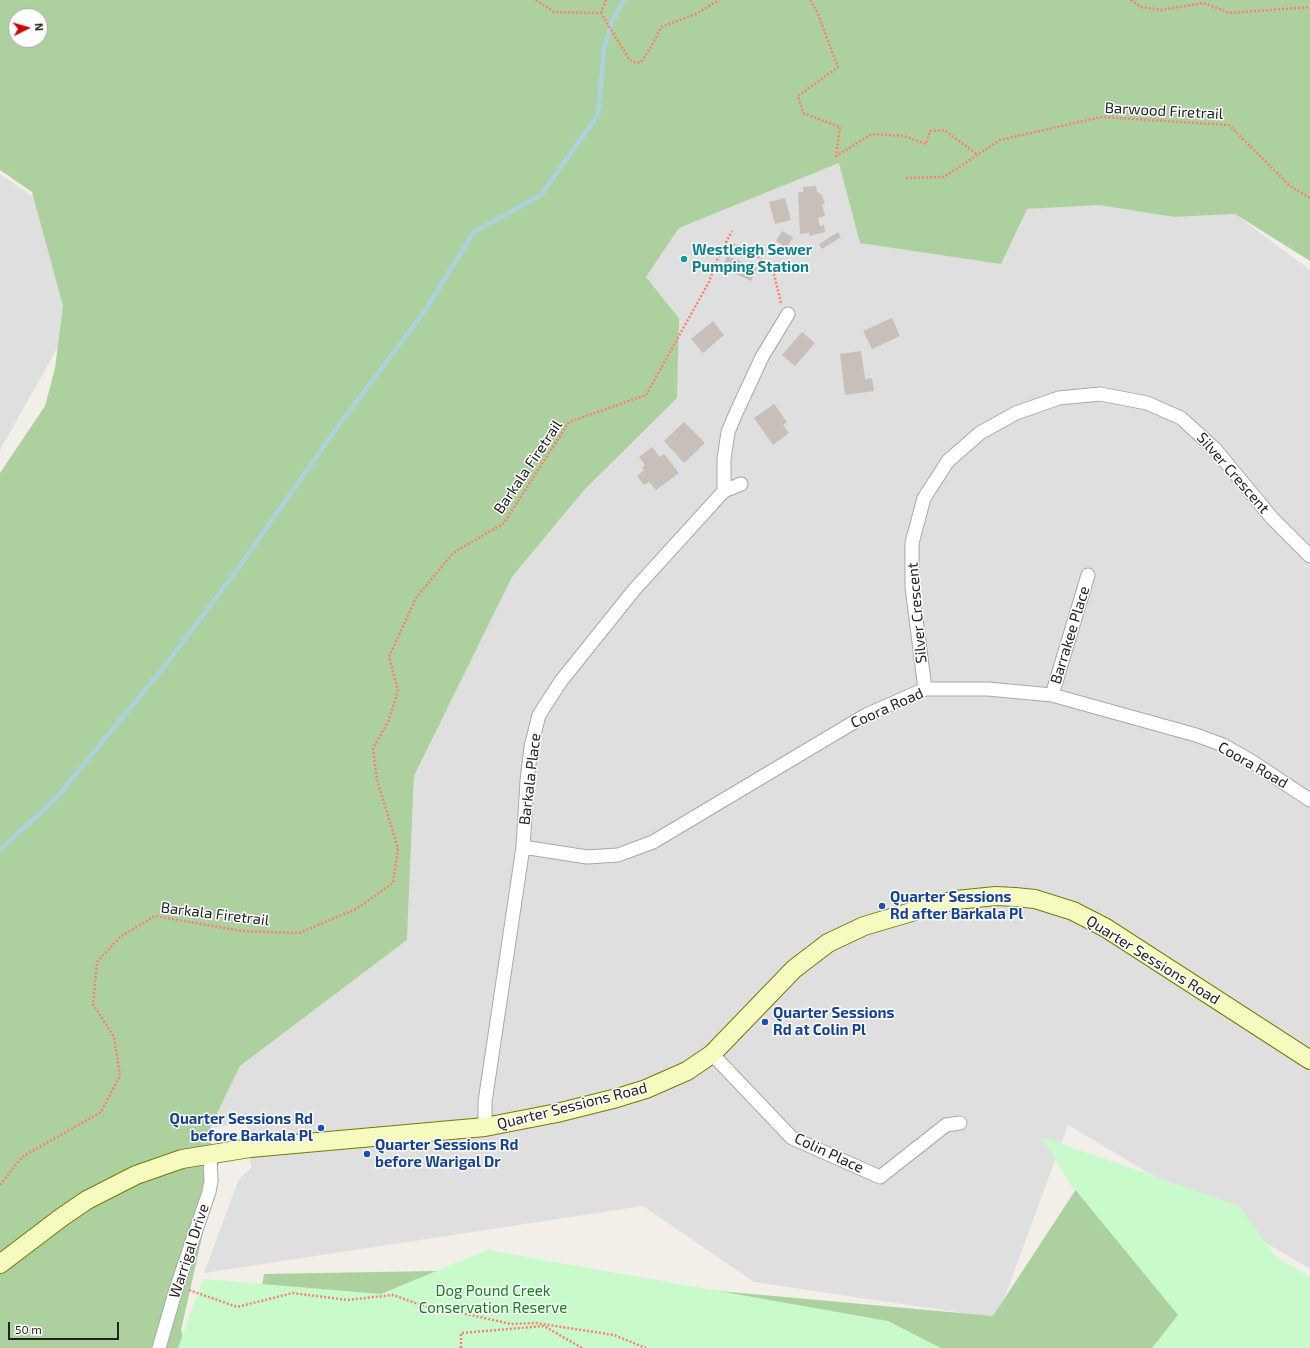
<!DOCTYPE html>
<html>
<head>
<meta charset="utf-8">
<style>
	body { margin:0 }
	#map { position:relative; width:1310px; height:1348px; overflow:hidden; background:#f2efe9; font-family:"Exo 2",sans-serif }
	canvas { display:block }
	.north { position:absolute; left:8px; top:8px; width:40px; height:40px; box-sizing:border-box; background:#fff; border:1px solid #a7a7a7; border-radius:50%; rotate:85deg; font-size:11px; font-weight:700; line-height:16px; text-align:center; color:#222 }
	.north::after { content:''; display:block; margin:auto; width:14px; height:18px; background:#d40000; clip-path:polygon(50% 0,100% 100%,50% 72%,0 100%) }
	.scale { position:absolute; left:8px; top:1322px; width:111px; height:18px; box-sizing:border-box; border:2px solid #222; border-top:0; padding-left:5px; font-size:12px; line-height:14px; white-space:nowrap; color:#222; -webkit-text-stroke:3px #fff; paint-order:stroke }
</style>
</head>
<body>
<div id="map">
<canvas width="1310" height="1348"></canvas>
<div class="north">N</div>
<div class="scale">50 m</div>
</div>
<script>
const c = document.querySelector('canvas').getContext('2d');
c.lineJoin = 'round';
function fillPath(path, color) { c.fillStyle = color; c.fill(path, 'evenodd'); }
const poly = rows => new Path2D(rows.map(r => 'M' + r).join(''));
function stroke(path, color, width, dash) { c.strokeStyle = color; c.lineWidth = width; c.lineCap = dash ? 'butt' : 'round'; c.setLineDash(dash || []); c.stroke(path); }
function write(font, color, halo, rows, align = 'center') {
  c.font = font + ' "Exo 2",sans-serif'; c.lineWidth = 3; c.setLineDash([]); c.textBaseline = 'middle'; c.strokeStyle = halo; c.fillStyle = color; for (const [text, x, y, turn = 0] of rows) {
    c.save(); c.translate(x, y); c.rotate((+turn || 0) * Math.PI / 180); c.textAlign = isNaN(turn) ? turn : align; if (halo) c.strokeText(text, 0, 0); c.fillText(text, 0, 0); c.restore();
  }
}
const residential = poly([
	[839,163,1026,209,1099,205,1174,217,1235,214,1310,270,1310,1269,1068,1125,997,1318,754,1282,643,1206,204,1273,239,1179,251,1168,247,1124,210,1128,240,1066,407,940,414,776,512,577,585,489,679,318,646,277,679,228],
	[0,174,112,251,0,450]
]);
const forest = poly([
	[0,0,1310,0,1310,261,1235,214,1174,217,1099,205,1027,209,1001,264,860,243,839,163,679,228,646,277,679,318,677,398,585,489,512,577,414,776,407,940,240,1066,210,1128,211,1145,219,1162,181,1330,186,1348,0,1348,0,473,45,406,55,368,63,306,32,192,0,170],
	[16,16,40,16,40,40,16,40],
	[1090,1168,1310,1304,1310,1348,255,1348,253,1345,264,1274,489,1270,993,1316]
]);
const park = poly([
	[1042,1137,1239,1206,1275,1256,1310,1277,1310,1348,1152,1348,1178,1315,1068,1181],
	[487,1250,888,1321,941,1348,178,1348,203,1279,381,1294]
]);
const stream = poly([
	[0,850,56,798,164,667,237,570,333,433,424,312,474,232,541,195,598,115,604,49,612,21,624,0]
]);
const building = poly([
	[816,186,817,192,822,195,825,204,822,204,825,216,818,218,820,226,824,225,825,232,809,236,809,233,800,234,798,192,803,192,803,187],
	[785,198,791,220,775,224,769,202],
	[782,231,793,237,787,248,776,241],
	[838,232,841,237,822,249,819,244],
	[686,254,689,258,682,264,679,260],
	[727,256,757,268,751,281,722,268],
	[892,318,900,336,872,349,863,331],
	[713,321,724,335,703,353,691,339],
	[802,332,815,343,795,366,782,355],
	[861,351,865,379,872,378,874,391,845,395,840,354],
	[774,404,787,422,783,425,789,433,773,445,754,418],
	[684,422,705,443,684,463,664,441],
	[652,447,660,457,664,454,679,473,656,490,649,482,644,485,637,476,644,470,642,468,645,465,639,457]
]);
const path = poly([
	[536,0,554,12,601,13,629,59,636,63,641,62,650,49,661,27,696,14,719,0],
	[810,0,816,9,838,67,798,96,803,113,840,127,836,156,872,134,904,136,926,144,930,131,944,130,978,155],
	[1131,0,1141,7,1161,10,1204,3,1230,13,1310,7],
	[601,13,606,0],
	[906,178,944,177,1000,140,1101,117,1229,125,1290,186,1310,198],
	[725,243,731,244,752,251,765,263,774,274,781,303],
	[0,1185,22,1157,101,1112,120,1076,114,1037,93,1004,97,962,120,937,155,916,242,931,299,933,356,909,393,883,398,848,377,780,373,748,388,722,398,691,389,657,416,598,453,553,504,523,569,422,646,395,709,282,716,262,732,231],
	[189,1290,237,1307,293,1293,347,1300,393,1295,435,1310,471,1315,511,1324,536,1323,614,1335,646,1348],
	[461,1348,461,1333,544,1326,582,1348]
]);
const minor = poly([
	[724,491,724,459,728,432,736,413,762,357,788,314],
	[925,689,912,587,912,543,924,498,948,461,980,433,1016,413,1059,398,1100,394,1147,403,1181,418,1215,449,1272,518,1310,556],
	[1052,695,1088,575],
	[523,847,587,857,618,855,653,842,866,715,925,689,988,689,1052,695,1196,735,1223,745,1251,761,1310,800],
	[712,1054,792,1138,880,1177,946,1125,960,1123],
	[485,1127,485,1102,523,847,527,781,531,747,539,715,561,681,634,590,724,491,741,484],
	[159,1348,177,1286,209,1192,211,1181,210,1153]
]);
const secondary = poly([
	[0,1264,62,1217,87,1200,136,1175,182,1159,250,1148,485,1127,557,1113,617,1098,646,1089,687,1071,712,1054,794,969,828,943,864,926,935,905,956,900,996,896,1015,897,1035,899,1073,911,1106,928,1310,1060]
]);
const markers = [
	[684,259,4,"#0f9aa8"],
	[882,906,4,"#1a4fb4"],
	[765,1022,4,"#1a4fb4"],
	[321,1128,4,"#1a4fb4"],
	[367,1154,4,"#1a4fb4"]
];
const streetNames = [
	["Barwood Firetrail",1164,111,3],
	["Barkala Firetrail",528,467,-56],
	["Silver Crescent",1233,473,49],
	["Silver Crescent",917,613,-95],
	["Barrakee Place",1070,635,-73],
	["Coora Road",887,708,-24],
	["Coora Road",1253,765,30],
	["Barkala Place",530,779,-83],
	["Barkala Firetrail",215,914,7],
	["Quarter Sessions Road",1153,960,32],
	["Quarter Sessions Road",572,1106,-14],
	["Colin Place",829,1153,25],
	["Warrigal Drive",189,1251,-72]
];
const cultureNames = [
	["Westleigh Sewer",692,250],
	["Pumping Station",692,267]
];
const transitNames = [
	["Quarter Sessions",890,897],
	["Rd after Barkala Pl",890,914],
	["Quarter Sessions",773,1013],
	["Rd at Colin Pl",773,1030],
	["Quarter Sessions Rd",313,1119,"right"],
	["before Barkala Pl",313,1136,"right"],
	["Quarter Sessions Rd",375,1145],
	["before Warigal Dr",375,1162]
];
const parkNames = [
	["Dog Pound Creek",493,1291],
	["Conservation Reserve",493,1308]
];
fillPath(residential, '#e0dfdf');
fillPath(forest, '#add19e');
fillPath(park, '#c8facc');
stroke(stream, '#aad3df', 4.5);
fillPath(building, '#c7bfb8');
stroke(minor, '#a9a9a9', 15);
stroke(secondary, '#707d05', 20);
stroke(path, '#fa8072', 2.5, [2, 2]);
stroke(minor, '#fff', 13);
stroke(secondary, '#f7fabf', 18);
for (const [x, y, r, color] of markers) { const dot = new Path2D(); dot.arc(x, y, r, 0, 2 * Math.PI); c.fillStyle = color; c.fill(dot); stroke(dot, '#fff', 1.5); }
write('15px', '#222', '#fff', streetNames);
write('bold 15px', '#0d838f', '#fff', cultureNames, 'left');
write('bold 15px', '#164399', '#fff', transitNames, 'left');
write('15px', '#0c8416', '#fff', parkNames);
</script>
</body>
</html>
